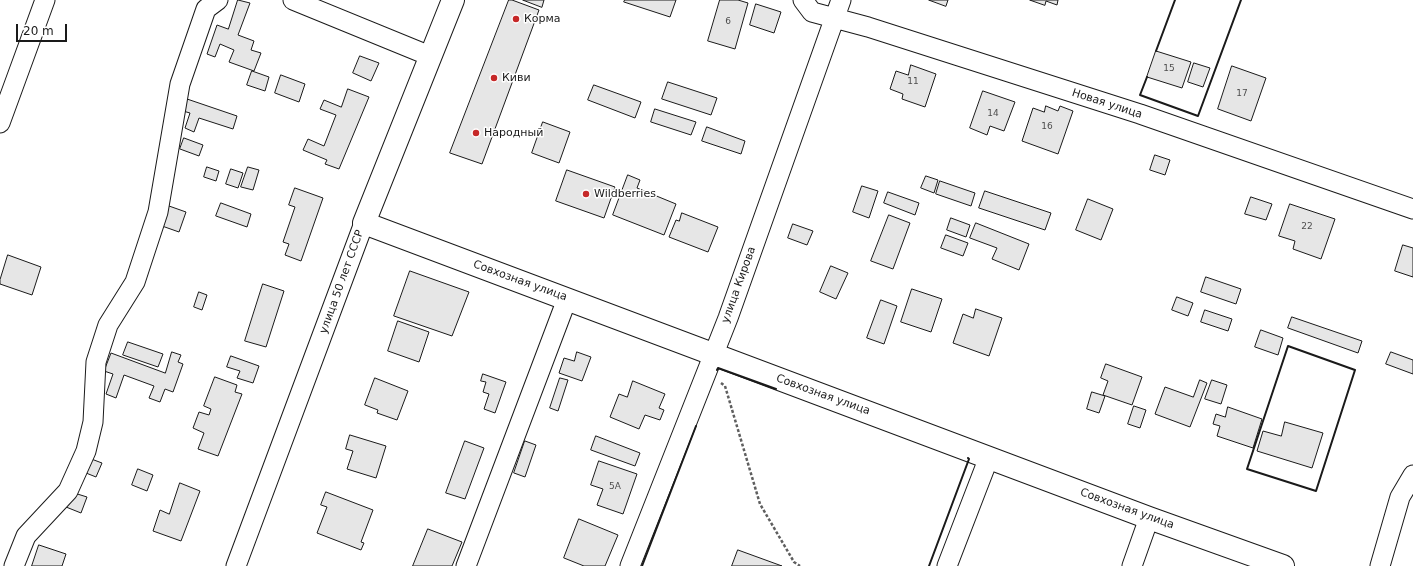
<!DOCTYPE html>
<meta charset="utf-8">
<style>
body{margin:0}
#map{position:relative;width:1413px;height:566px;overflow:hidden;background:#fff;font-family:"DejaVu Sans",sans-serif}
canvas{display:block}
.scale{position:absolute;left:16px;top:24px;width:51px;height:18px;box-sizing:border-box;border:2px solid #1a1a1a;border-top:0;padding-left:5px;font-size:12px;line-height:14px;white-space:nowrap;color:#1a1a1a;-webkit-text-stroke:3px #fff;paint-order:stroke}
</style>
<div id="map">
<canvas width="1413" height="566"></canvas>
<div class="scale">20 m</div>
</div>
<script>
const ctx = document.querySelector('canvas').getContext('2d');
ctx.lineJoin = 'round';
function paint(path, color) {
  ctx.fillStyle = color;
  ctx.fill(path, 'evenodd');
}
function trace(path, color, width, dash) {
  ctx.strokeStyle = color;
  ctx.lineWidth = width;
  ctx.lineCap = dash ? 'butt' : 'round';
  ctx.setLineDash(dash || []);
  ctx.stroke(path);
}
function drawText(font, color, halo, rows, align = 'center') {
  ctx.font = font + ' "DejaVu Sans",sans-serif';
  ctx.lineWidth = 3;
  ctx.setLineDash([]);
  ctx.textBaseline = 'middle';
  ctx.strokeStyle = halo;
  ctx.fillStyle = color;
  for (const [text, x, y, turn = 0] of rows) {
    ctx.save();
    ctx.translate(x, y);
    ctx.rotate((+turn || 0) * Math.PI / 180);
    ctx.textAlign = isNaN(turn) ? turn : align;
    if (halo) ctx.strokeText(text, 0, 0);
    ctx.fillText(text, 0, 0);
    ctx.restore();
  }
}
const building = new Path2D(`
 M238 0 250 3 238 35 254 41 251 50 261 53 254 71 229 62 234 50 220 44 215 57 207 54 217 25 228 29Z
 M509 0H512L539 10 482 164 450 153Z
 M523 0H544L542 7Z
 M625 0H676L670 17 624 2Z
 M720 0H738L748 3 735 49 708 41Z
 M929 0H948L946 6Z
 M1030 0H1058L1057 5 1046 1 1045 5Z
 M756 4 781 12 774 33 750 25Z
 M1156 51 1191 62 1182 88 1147 77Z
 M360 56 379 63 371 81 353 73Z
 M1194 63 1210 68 1203 87 1188 82Z
 M911 65 936 74 925 107 902 99 903 94 890 89 896 71 908 75Z
 M1232 66 1266 78 1251 121 1218 109Z
 M252 71 269 77 265 91 247 85Z
 M281 75 305 84 299 102 275 93Z
 M668 82 717 98 711 115 662 99Z
 M594 85 641 102 635 118 588 100Z
 M348 89 369 97 339 169 325 164 327 160 303 150 308 139 324 146 336 115 320 109 324 100 341 107Z
 M983 91 1015 102 1004 131 990 126 987 135 970 128Z
 M187 99 237 116 233 129 199 118 194 132 185 128 190 113 183 111Z
 M1046 106 1058 111 1060 106 1073 111 1058 154 1022 141 1033 108 1044 112Z
 M655 109 696 122 691 135 651 122Z
 M543 122 570 132 559 163 532 153Z
 M707 127 745 141 741 154 702 141Z
 M184 138 203 145 199 156 180 149Z
 M1155 155 1170 160 1165 175 1150 170Z
 M207 167 219 171 216 181 204 177Z
 M248 167 259 170 253 190 241 187Z
 M231 169 243 173 238 188 226 184Z
 M567 170 615 187 604 218 556 201Z
 M628 175 640 180 637 188 676 204 664 235 613 215Z
 M926 176 938 180 934 193 921 188Z
 M940 181 975 193 971 206 936 194Z
 M862 186 878 191 869 218 853 212Z
 M295 188 323 198 301 261 285 255 289 244 283 242 295 207 289 205Z
 M985 191 1051 213 1045 230 979 208Z
 M888 192 919 203 915 215 884 203Z
 M1251 197 1272 204 1266 220 1245 214Z
 M1088 199 1113 209 1101 240 1076 230Z
 M221 203 251 214 247 227 216 216Z
 M1290 204 1335 219 1321 259 1293 249 1295 241 1279 236Z
 M169 206 186 212 179 232 162 226Z
 M682 213 718 227 708 252 669 237 676 220 679 221Z
 M889 215 910 223 893 269 871 261Z
 M951 218 970 225 966 237 947 230Z
 M976 223 1029 244 1019 270 992 259 997 248 970 238Z
 M793 224 813 231 807 245 788 238Z
 M946 235 968 243 963 256 941 248Z
 M1403 245 1413 248V277L1395 271Z
 M8 255 41 267 32 295 0 284V280Z
 M831 266 848 273 836 299 820 292Z
 M410 271 469 292 452 336 394 316Z
 M1206 277 1241 289 1236 304 1201 292Z
 M263 284 284 291 266 347 245 341Z
 M912 289 942 299 931 332 901 322Z
 M199 292 207 295 202 310 194 307Z
 M1177 297 1193 303 1188 316 1172 310Z
 M881 300 897 306 884 344 867 338Z
 M976 309 1002 318 989 356 953 343 963 314 973 318Z
 M1205 310 1232 319 1228 331 1201 322Z
 M1292 317 1362 341 1358 353 1288 328Z
 M398 321 429 332 419 362 388 351Z
 M1261 330 1283 338 1278 355 1255 347Z
 M128 342 163 354 158 367 123 355Z
 M172 352 181 355 178 362 183 364 173 392 165 389 160 402 149 398 154 386 124 375 116 398 106 394 113 374 104 371 111 353 165 373Z
 M577 352 591 357 582 381 559 373 564 358 574 361Z
 M1391 352 1413 360V374L1386 364Z
 M231 356 259 366 253 383 237 378 240 371 227 367Z
 M1106 364 1142 377 1132 405 1103 395 1108 381 1101 378Z
 M483 374 506 382 495 413 484 409 489 394 483 392 486 382 481 381Z
 M215 377 237 385 235 392 242 394 218 456 198 449 204 433 193 428 199 412 209 415 211 409 204 406Z
 M375 378 408 391 397 420 377 413 378 410 365 405Z
 M560 378 568 380 558 411 550 408Z
 M1200 380 1207 383 1190 427 1155 414 1165 387 1193 397Z
 M1212 380 1227 385 1221 404 1205 399Z
 M633 381 665 394 659 408 664 410 660 420 645 415 639 429 610 417 619 394 627 397Z
 M1092 392 1105 396 1099 413 1087 409Z
 M1134 406 1146 410 1140 428 1128 424Z
 M1228 407 1262 419 1253 448 1217 436 1220 426 1213 424 1216 414 1225 417Z
 M1285 422 1323 433 1312 468 1257 451 1263 431 1281 436Z
 M350 435 386 446 376 478 347 469 353 451 346 449Z
 M596 436 640 453 635 466 591 450Z
 M465 441 484 448 465 499 446 493Z
 M525 441 536 445 525 477 514 473Z
 M86 457 102 463 96 477 81 471Z
 M599 461 637 474 623 514 597 505 603 489 591 485Z
 M138 469 153 475 147 491 132 485Z
 M180 483 200 491 181 541 153 531 160 510 169 514Z
 M71 492 87 497 81 513 66 507Z
 M326 492 373 510 361 542 364 543 361 550 317 533 327 507 321 505Z
 M579 519 618 535 605 566H584L564 558Z
 M428 529 462 542 452 566H413Z
 M39 545 66 554 62 566H32Z
 M738 550 782 566H732Z`);
paint(building, '#e6e6e6');
trace(building, '#1a1a1a', 1);
const minor = new Path2D(`
 M293 0 430 56
 M803 0 812 12 868 27 1140 114 1413 209
 M0 123 45 0
 M14 566 26 536 68 491 86 451 93 422 96 362 108 325 135 282 158 212 180 84 206 9 218 0
 M236 566 364 223
 M466 566 567 299
 M630 566 728 318 841 0
 M947 566 989 457
 M1132 566 1149 518
 M1380 566 1400 497 1413 475`);
const major = new Path2D(`
 M453 0 364 223 1149 518 1283 566`);
trace(minor, '#1a1a1a', 21);
trace(major, '#1a1a1a', 24);
trace(new Path2D(`
 M721 383 725 386 760 504 794 562 800 566`), '#5f5f5f', 2.5, [3, 2]);
trace(minor, '#fff', 19);
trace(major, '#fff', 22);
trace(new Path2D(`
 M1156 51 1175 0
 M1147 77 1140 95 1198 116 1241 0
 M1288 346 1355 370 1316 491 1247 469Z
 M717 370 718 368 776 389
 M642 566 696 426
 M929 566 969 459 968 458`), '#1a1a1a', 2);
for (const [x, y, r, color] of [
 [516,19,4,"#c62828"],
 [494,78,4,"#c62828"],
 [476,133,4,"#c62828"],
 [586,194,4,"#c62828"]
]) {
  const dot = new Path2D();
  dot.arc(x, y, r, 0, 2 * Math.PI);
  ctx.fillStyle = color;
  ctx.fill(dot);
  trace(dot, '#fff', 1.5);
}
drawText('9px', '#4d4d4d', null, [
 ["6",728,22],
 ["15",1169,69],
 ["11",913,82],
 ["17",1242,94],
 ["14",993,114],
 ["16",1047,127],
 ["22",1307,227],
 ["5А",615,487]
]);
drawText('11px', '#1a1a1a', '#fff', [
 ["Корма",524,19],
 ["Киви",502,78],
 ["Народный",484,133],
 ["Wildberries",594,194]
], 'left');
drawText('11px', '#1a1a1a', '#fff', [
 ["Новая улица",1107,104,18],
 ["Совхозная улица",520,281,20],
 ["улица 50 лет СССР",342,282,-70],
 ["улица Кирова",739,285,-70],
 ["Совхозная улица",823,395,20],
 ["Совхозная улица",1127,509,20]
]);
</script>
